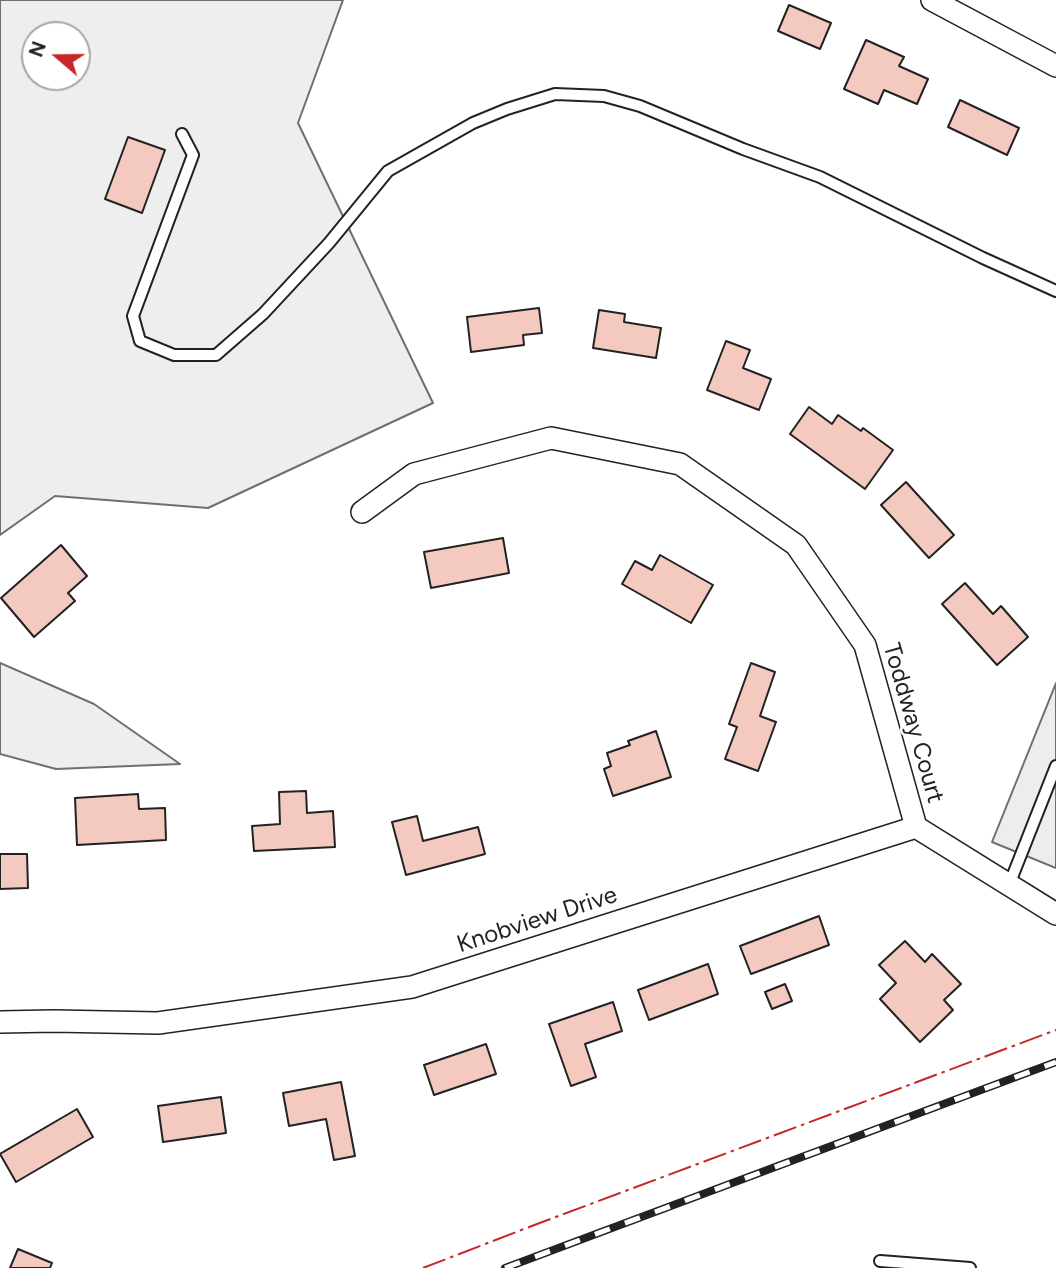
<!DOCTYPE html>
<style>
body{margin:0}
#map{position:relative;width:1056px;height:1268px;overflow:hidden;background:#fff;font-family:Figtree,sans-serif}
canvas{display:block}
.north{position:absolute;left:21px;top:21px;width:70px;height:70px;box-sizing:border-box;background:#fff;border:2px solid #a7a7a7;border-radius:50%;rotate:290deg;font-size:19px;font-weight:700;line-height:28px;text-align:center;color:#222}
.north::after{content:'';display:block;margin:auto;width:24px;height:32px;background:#c62828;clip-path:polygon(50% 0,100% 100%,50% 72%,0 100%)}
</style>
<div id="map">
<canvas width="1056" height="1268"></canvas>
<div class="north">N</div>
</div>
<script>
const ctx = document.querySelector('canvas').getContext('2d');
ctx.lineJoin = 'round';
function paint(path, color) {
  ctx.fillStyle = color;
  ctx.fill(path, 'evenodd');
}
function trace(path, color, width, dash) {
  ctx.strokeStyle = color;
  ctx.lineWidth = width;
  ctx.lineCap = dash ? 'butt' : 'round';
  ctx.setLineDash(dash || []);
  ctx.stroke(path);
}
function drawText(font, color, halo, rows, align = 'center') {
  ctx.font = font + ' Figtree,sans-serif';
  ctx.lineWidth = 5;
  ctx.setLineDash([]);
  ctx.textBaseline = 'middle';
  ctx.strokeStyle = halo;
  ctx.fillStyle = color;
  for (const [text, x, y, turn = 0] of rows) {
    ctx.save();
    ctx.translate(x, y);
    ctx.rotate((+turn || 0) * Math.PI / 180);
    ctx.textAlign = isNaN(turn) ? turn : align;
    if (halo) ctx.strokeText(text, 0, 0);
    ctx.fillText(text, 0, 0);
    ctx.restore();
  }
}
const green = new Path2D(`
 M0 0H343L298 123 433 403 208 508 55 496 0 535ZM35 35H77V77H35Z
 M0 663 94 704 180 764 56 769 0 754Z`);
paint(green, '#eee');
trace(green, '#6f6f6f', 2);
const parking = new Path2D(`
 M1056 683V868L992 842Z`);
paint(parking, '#ededed');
trace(parking, '#6f6f6f', 2);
const building = new Path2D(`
 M789 5 831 23 820 49 778 31Z
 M866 40 904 57 899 66 928 79 917 104 884 90 878 104 844 89Z
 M960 100 1019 128 1007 155 948 127Z
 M128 137 165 150 142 213 105 199Z
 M539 308 542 333 523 335 524 345 471 352 467 317Z
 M599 310 625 314 624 322 661 328 656 358 593 348Z
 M726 341 750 350 743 368 771 379 759 410 707 390Z
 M809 407 832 424 838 415 861 431 863 428 893 450 865 489 790 434Z
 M906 482 954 535 929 558 881 505Z
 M503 538 509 573 431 588 424 552Z
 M61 545 87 576 68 593 75 601 34 637 1 598Z
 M660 555 713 585 691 623 622 584 635 561 652 570Z
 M965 583 993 614 1001 606 1028 637 997 665 942 604Z
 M751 663 775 672 760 716 776 722 758 771 725 759 737 727 729 724Z
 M656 731 671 777 613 796 604 769 611 766 607 753 630 745 628 741Z
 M306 791 307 813 333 811 335 847 254 851 252 826 280 824 279 792Z
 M138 794 139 809 165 808 166 840 77 845 75 798Z
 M417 816 423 841 478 827 485 854 406 875 392 822Z
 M0 854H27L28 888 0 889Z
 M819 916 829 945 751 974 740 946Z
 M905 941 925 962 932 954 961 984 944 1000 953 1010 920 1042 880 999 896 983 879 965Z
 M708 964 718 994 649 1020 638 990Z
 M785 984 792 1001 772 1009 765 992Z
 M613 1002 622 1031 585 1044 596 1077 571 1086 549 1024Z
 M486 1044 496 1074 434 1095 424 1065Z
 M341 1082 355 1156 334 1160 326 1119 289 1126 283 1093Z
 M221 1097 226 1133 163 1142 158 1106Z
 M77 1109 93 1137 16 1182 0 1154Z
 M18 1249 52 1263 50 1268H10Z`);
paint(building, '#f3c9c0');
trace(building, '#222', 2);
const service = new Path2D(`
 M182 134 193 155 133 316 140 341 174 355H216L263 314 329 243 388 171 473 123 507 109 555 94 604 96 640 106 743 149 820 177 983 258 1056 291
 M1009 885 1056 766
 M880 1261 970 1268`);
const minor = new Path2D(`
 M932 0 1056 66
 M362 512 414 474 551 438 680 464 796 545 865 645 916 827
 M0 1022 54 1021 158 1023 412 987 916 827 1056 914`);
trace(service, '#222', 14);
trace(minor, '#222', 24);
trace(service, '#fff', 10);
trace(minor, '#fff', 21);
const rail = new Path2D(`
 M505 1268 1056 1062`);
trace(rail, '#222', 8);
trace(rail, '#fff', 5, [16]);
trace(new Path2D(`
 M423 1268 537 1224 1056 1030`), '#c62828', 2, [24, 5, 3.5, 5]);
drawText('24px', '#222', '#fff', [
 ["Toddway Court",913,723,74],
 ["Knobview Drive",537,920,-18]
]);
</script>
